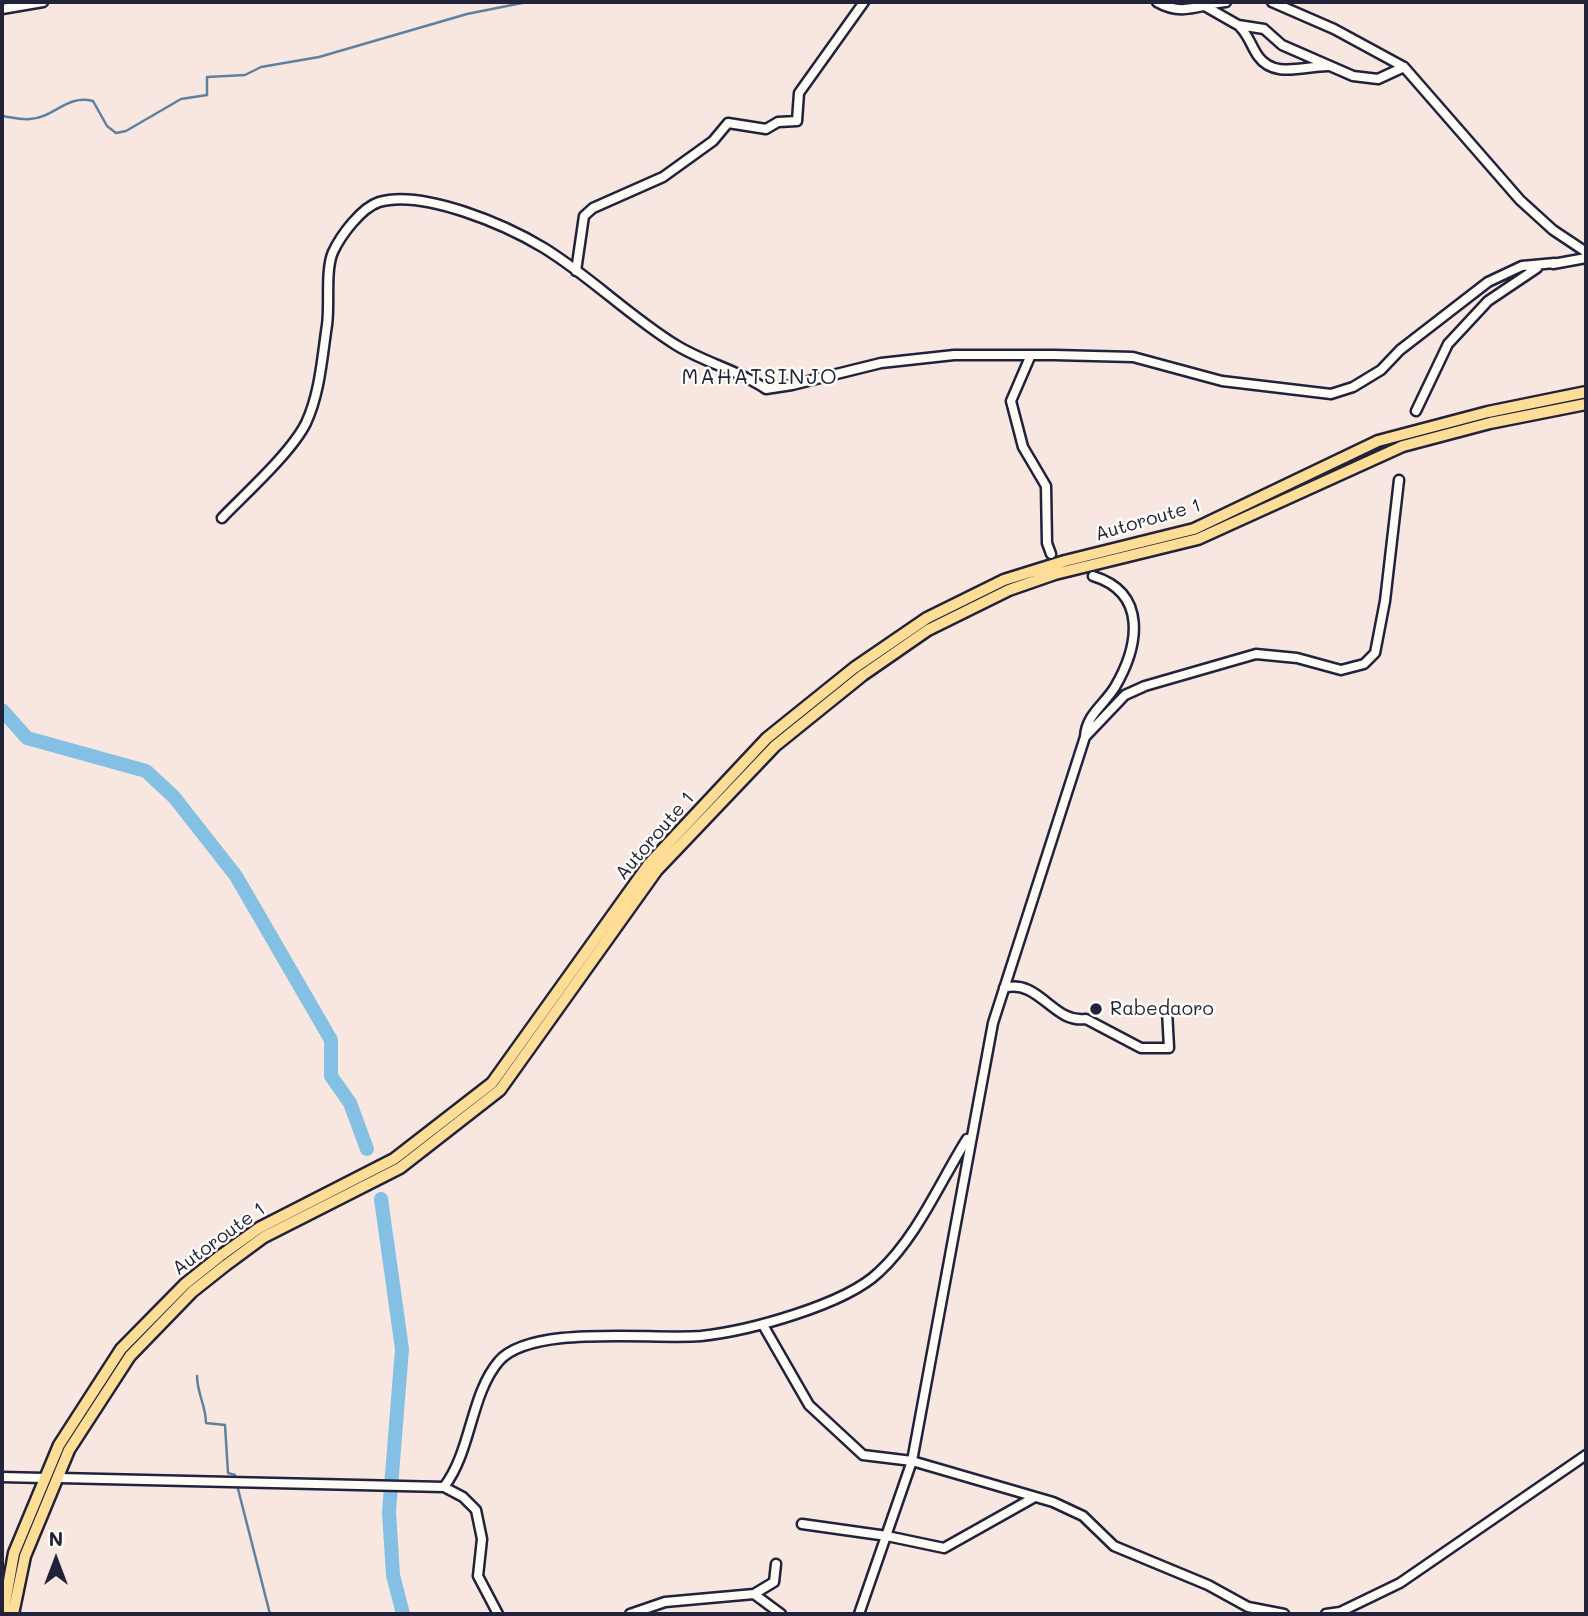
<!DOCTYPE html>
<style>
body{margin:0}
#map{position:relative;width:1588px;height:1616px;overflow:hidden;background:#f8e6e0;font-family:Mali,sans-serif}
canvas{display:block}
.frame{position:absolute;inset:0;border:4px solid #22223b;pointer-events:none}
.north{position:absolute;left:21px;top:1525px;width:70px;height:70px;-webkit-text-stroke:5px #fdfcf7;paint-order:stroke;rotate:0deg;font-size:19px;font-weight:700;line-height:28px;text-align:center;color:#22223b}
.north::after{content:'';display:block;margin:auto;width:24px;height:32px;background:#22223b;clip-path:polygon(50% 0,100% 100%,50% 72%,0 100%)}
</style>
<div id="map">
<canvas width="1588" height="1616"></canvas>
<div class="frame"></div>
<div class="north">N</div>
</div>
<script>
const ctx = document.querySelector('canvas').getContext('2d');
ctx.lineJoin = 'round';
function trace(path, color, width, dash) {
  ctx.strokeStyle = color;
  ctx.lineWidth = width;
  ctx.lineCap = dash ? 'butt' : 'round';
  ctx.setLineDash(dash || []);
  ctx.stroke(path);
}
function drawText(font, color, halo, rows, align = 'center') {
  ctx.font = font + ' Mali,sans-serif';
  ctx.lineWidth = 5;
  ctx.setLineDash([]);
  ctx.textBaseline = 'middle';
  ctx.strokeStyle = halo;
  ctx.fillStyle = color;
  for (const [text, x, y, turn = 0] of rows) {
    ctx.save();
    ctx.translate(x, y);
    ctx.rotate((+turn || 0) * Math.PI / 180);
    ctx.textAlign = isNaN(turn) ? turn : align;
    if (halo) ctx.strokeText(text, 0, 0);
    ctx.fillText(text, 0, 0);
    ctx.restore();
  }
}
trace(new Path2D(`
 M2 116C10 117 21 120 30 119 54 118 67 94 93 101L107 126 116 133 126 131 181 99 207 95V77L245 75 261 67 319 57 467 14 527 2
 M197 1376C197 1393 206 1406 206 1423L225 1425 228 1473 235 1475
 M237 1485 270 1614`), '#5d81a0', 2.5);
trace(new Path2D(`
 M2 710 27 738 146 771 174 797 236 876 331 1040V1076L350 1103 367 1149
 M381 1199 402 1349 389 1512 393 1575 403 1614`), '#84c0e4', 14);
const minor = new Path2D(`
 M1157 2C1183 17 1200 4 1226 2
 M1272 2 1334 29 1404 67 1520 200 1553 230 1586 252
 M1203 5 1238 25 1264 29 1282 45 1353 76 1378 79 1404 67
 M2 9 43 2
 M1240 27C1249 36 1251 46 1258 56 1274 79 1304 66 1328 66
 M1553 264 1586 258
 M576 271 584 216 593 208 663 177 713 141 728 123 766 129 778 122 797 121 799 93 864 2
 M1030 357 1011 401 1023 447 1046 486 1047 543 1051 554
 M1416 411 1448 344 1488 301 1537 268
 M222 518C245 494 291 453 306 423 320 393 322 358 327 325 330 305 325 270 333 252 341 235 361 208 379 202 423 189 506 225 544 248 591 277 629 316 676 345 705 363 738 370 766 389L792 385 881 363 954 355H1054L1133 357 1222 381 1331 394 1353 387 1381 370 1400 350 1488 282 1522 266 1555 263
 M1085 737C1086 715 1104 705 1115 687 1139 646 1148 593 1093 576
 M1004 988C1039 978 1053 1024 1086 1019L1141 1048H1169L1167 1010
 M763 1325 809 1405 863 1455 912 1461 1053 1502 1083 1516 1114 1546 1208 1585 1248 1607 1284 1614
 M2 1477 43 1478
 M60 1478 444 1487C472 1450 470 1395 499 1361 532 1324 650 1340 701 1336 748 1331 845 1305 879 1272 917 1237 940 1182 967 1139
 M444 1487 463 1497 476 1510 482 1539 478 1576 498 1614
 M802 1524 887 1536 944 1548 1033 1498
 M754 1594 781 1614
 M630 1614 665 1602 754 1594 774 1582 776 1564
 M859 1614 912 1461 993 1023 1085 737 1125 695 1145 686 1256 654 1297 658 1341 670 1364 664 1375 653 1385 601 1399 480
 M1326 1614 1340 1612 1400 1583 1586 1455`);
const major = new Path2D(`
 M3 1614 14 1553 59 1445 121 1349 185 1284 220 1256 259 1228 394 1159 492 1083 649 864 767 738 854 668 927 618 1004 580 1065 561 1194 529 1378 441 1488 412 1586 392
 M13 1614 25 1556 69 1450 130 1356 192 1292 226 1265 264 1237 400 1168 500 1090 657 870 775 746 863 675 928 630 1009 590 1055 574 1198 539 1403 446 1490 423 1586 404`);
trace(minor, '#22223b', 13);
trace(major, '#22223b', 15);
trace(minor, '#fdfcf7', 8);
trace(major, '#fedd96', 10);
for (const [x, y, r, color] of [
 [1096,1009,7,"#22223b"]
]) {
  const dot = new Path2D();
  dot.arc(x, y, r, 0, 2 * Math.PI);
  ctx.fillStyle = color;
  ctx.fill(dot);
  trace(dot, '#fdfcf7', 2.5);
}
drawText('19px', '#22223b', '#fdfcf7', [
 ["Autoroute 1",1148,520,-16],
 ["Autoroute 1",655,836,-49],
 ["Autoroute 1",219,1239,-36]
]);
drawText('19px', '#22223b', '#fdfcf7', [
 ["Rabedaoro",1110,1009]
], 'left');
ctx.letterSpacing = '2px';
drawText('21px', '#22223b', '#fdfcf7', [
 ["MAHATSINJO",760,378]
]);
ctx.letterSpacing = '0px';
</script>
